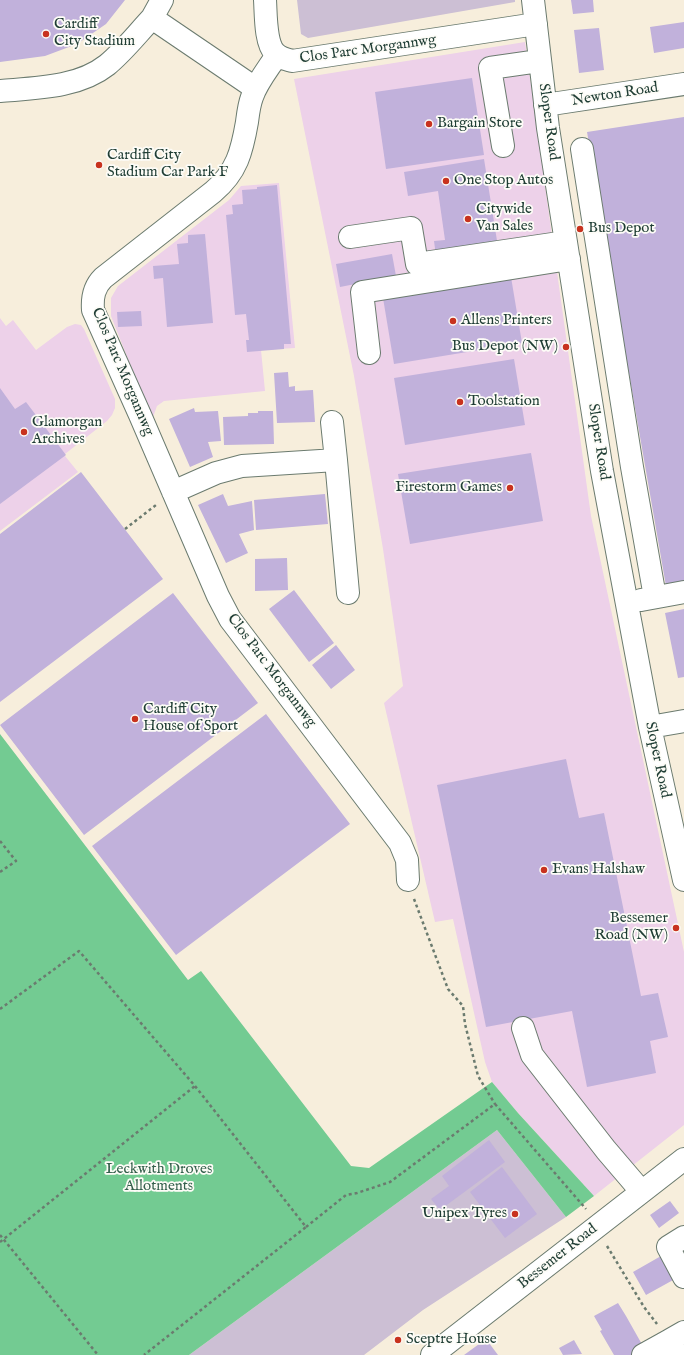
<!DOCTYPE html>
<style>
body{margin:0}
canvas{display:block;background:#f7eedc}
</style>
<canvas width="684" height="1355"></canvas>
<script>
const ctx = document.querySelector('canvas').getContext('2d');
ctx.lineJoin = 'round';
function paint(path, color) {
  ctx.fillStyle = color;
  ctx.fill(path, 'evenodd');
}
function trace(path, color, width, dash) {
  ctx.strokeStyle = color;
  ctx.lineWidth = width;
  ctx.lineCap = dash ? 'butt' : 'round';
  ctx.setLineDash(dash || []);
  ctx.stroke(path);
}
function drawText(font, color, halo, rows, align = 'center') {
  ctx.font = font + ' "IM FELL English",serif';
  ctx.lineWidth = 3.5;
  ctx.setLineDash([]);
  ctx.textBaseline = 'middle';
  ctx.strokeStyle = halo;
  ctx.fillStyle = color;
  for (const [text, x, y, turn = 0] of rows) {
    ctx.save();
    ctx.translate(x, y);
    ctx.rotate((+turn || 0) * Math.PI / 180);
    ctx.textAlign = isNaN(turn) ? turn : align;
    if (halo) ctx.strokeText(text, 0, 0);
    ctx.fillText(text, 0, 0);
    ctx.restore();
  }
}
paint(new Path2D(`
 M525 42 591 516 684 952V1125L594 1196 518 1113 492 1082 485 1062 453 919 435 922 384 703 403 686 383 549 354 376 294 79Z
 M279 183 295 348 261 350 265 391 164 401 157 406 152 420 111 316V298L118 286 229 200 241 186Z
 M0 318 6 326 13 320 36 350 67 327 75 324 81 325 84 329 115 399V408L112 415 107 421 65 454V456L78 472 0 531Z`), '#edd1e9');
paint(new Path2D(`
 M297 0H515V2L308 38 301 34Z
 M497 1130 566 1217 423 1310 364 1355H189Z`), '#ccbfd4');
paint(new Path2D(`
 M0 734 188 980 201 971 351 1166 369 1168 492 1082 518 1113 594 1196 566 1217 497 1130 189 1355H0Z`), '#73cb92');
paint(new Path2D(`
 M0 0H125L106 24 77 44 45 56 0 62Z
 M571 0H593L594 12 573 14Z
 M684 22V48L654 53 650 27Z
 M599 28 604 70 579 73 574 30Z
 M472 78 484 155 386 169 375 92Z
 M684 117V582L666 586 587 132Z
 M484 159 498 247 436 256 434 241 445 240 438 191 408 196 404 172Z
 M277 185 291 344H284V349L247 352 246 340H249L246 314 235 315 226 215 233 214 232 205 243 204 242 190 257 189V187Z
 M205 234 213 323 167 327 163 278 154 279 153 266 179 264 177 244 188 243V235Z
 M392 254 396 276 340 287 336 264Z
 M511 277 522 343 394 364 383 298Z
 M141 311 142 326 118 327 117 312Z
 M514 359 525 425 405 445 394 378Z
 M288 372 289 387 295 386V391L313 390 315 422 277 423 274 373Z
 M0 388 15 409 26 402 66 455 0 504Z
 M194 408 195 412 218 411 221 441 208 442 213 457 190 467 169 419Z
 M258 411H273L274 444 224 445 223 417 248 416V413H258Z
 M531 453 543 521 410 544 398 474Z
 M81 472 163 579 0 702V534Z
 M223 494 228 506 252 501 254 530 239 534 248 553 226 563 198 505Z
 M325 494 328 524 256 530 254 500Z
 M287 558 288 590 255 591V559Z
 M294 590 334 643 309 662 269 609Z
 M173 593 258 703 84 835 0 725Z
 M684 609V677L678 678 665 613Z
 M336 645 355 670 331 689 312 665Z
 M266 714 350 824 176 955 92 846Z
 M566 759 579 818 604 813 641 996 658 993 668 1037 650 1041 656 1073 587 1087 572 1011 486 1027 437 785Z
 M489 1140 505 1162 440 1210 431 1199 449 1186 442 1176Z
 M502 1167 537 1214 505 1238 470 1192Z
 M670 1201 679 1213 659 1228 650 1215Z
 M684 1249V1274L646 1295 633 1272 661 1256Z
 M618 1303 626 1316 648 1355H614L600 1331 602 1330 594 1316Z
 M486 1339 498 1355H464Z
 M574 1340 582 1354 563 1355 559 1348Z`), '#c1b1db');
const minor = new Path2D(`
 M162 0 152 18 255 88
 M265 0C266 14 265 43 275 53 280 58 285 59 292 61L536 24
 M533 0 548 128 602 471 650 727 684 880
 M277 55C268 69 257 82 252 97 249 105 248 114 247 122 242 151 237 172 213 192L103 278C94 287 92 297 93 310L140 415 218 596 230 619 400 843 407 860 408 880
 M0 91C35 88 78 88 107 65 124 51 137 34 152 18
 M545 105 684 84
 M503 146 490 68 539 61
 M582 149 632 467 655 597
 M350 237 411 228 417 264 566 242
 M369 353 362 292 569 259
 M332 422 336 460
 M173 492 216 473 242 466 336 460 348 593
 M641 600 684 592
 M650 727 684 721
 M523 1028 532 1055 606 1150 641 1191
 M684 1237 668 1247 684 1277
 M432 1355 684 1159
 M643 1355 670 1340
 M678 1355 670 1340 684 1332`);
trace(minor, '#6b7b6f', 24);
trace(new Path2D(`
 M125 529 156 505
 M0 841 16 861 0 872
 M414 899 448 989 463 1006 465 1024 478 1076 495 1104
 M0 1009 79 951 195 1086 306 1227 144 1355
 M306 1227 346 1195 357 1193 390 1182 495 1104 586 1209
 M0 1235 98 1355
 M0 1242 195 1086
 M607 1246 644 1307 657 1324`), '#6b7b6f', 2.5, [3, 3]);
trace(minor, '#fff', 22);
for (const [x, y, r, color] of [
 [46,34,4,"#c8321e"],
 [429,124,4,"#c8321e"],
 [99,165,4,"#c8321e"],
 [446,181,4,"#c8321e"],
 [468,219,4,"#c8321e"],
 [580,229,4,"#c8321e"],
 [453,321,4,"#c8321e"],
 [566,347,4,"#c8321e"],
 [460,402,4,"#c8321e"],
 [24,432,4,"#c8321e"],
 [510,488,4,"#c8321e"],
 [135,719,4,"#c8321e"],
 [544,870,4,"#c8321e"],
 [676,928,4,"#c8321e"],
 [515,1214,4,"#c8321e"],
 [398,1340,4,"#c8321e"]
]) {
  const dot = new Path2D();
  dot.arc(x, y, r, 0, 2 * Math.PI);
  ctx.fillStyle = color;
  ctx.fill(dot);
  trace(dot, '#fdfcf7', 1.5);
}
drawText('15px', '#1f3d34', '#fdfcf7', [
 ["Cardiff",54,25],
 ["City Stadium",54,42],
 ["Bargain Store",437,124],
 ["Cardiff City",107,156],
 ["Stadium Car Park F",107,173],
 ["One Stop Autos",454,181],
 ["Citywide",476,210],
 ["Van Sales",476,227],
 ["Bus Depot",588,229],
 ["Allens Printers",461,321],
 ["Bus Depot (NW)",558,347,"right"],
 ["Toolstation",468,402],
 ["Glamorgan",32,423],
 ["Archives",32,440],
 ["Firestorm Games",502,488,"right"],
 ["Cardiff City",143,710],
 ["House of Sport",143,727],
 ["Evans Halshaw",552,870],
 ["Bessemer",668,919,"right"],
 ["Road (NW)",668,936,"right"],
 ["Unipex Tyres",507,1214,"right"],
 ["Sceptre House",406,1340]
], 'left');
drawText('15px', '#1f3d34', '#fdfcf7', [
 ["Clos Parc Morgannwg",368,50,-8],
 ["Newton Road",615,95,-9],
 ["Sloper Road",548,122,82],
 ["Clos Parc Morgannwg",122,372,67],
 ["Sloper Road",598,442,81],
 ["Clos Parc Morgannwg",271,671,53],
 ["Sloper Road",657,760,78],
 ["Bessemer Road",558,1257,-38]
]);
drawText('15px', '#34604c', '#fdfcf7', [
 ["Leckwith Droves",159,1170],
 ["Allotments",159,1187]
]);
</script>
